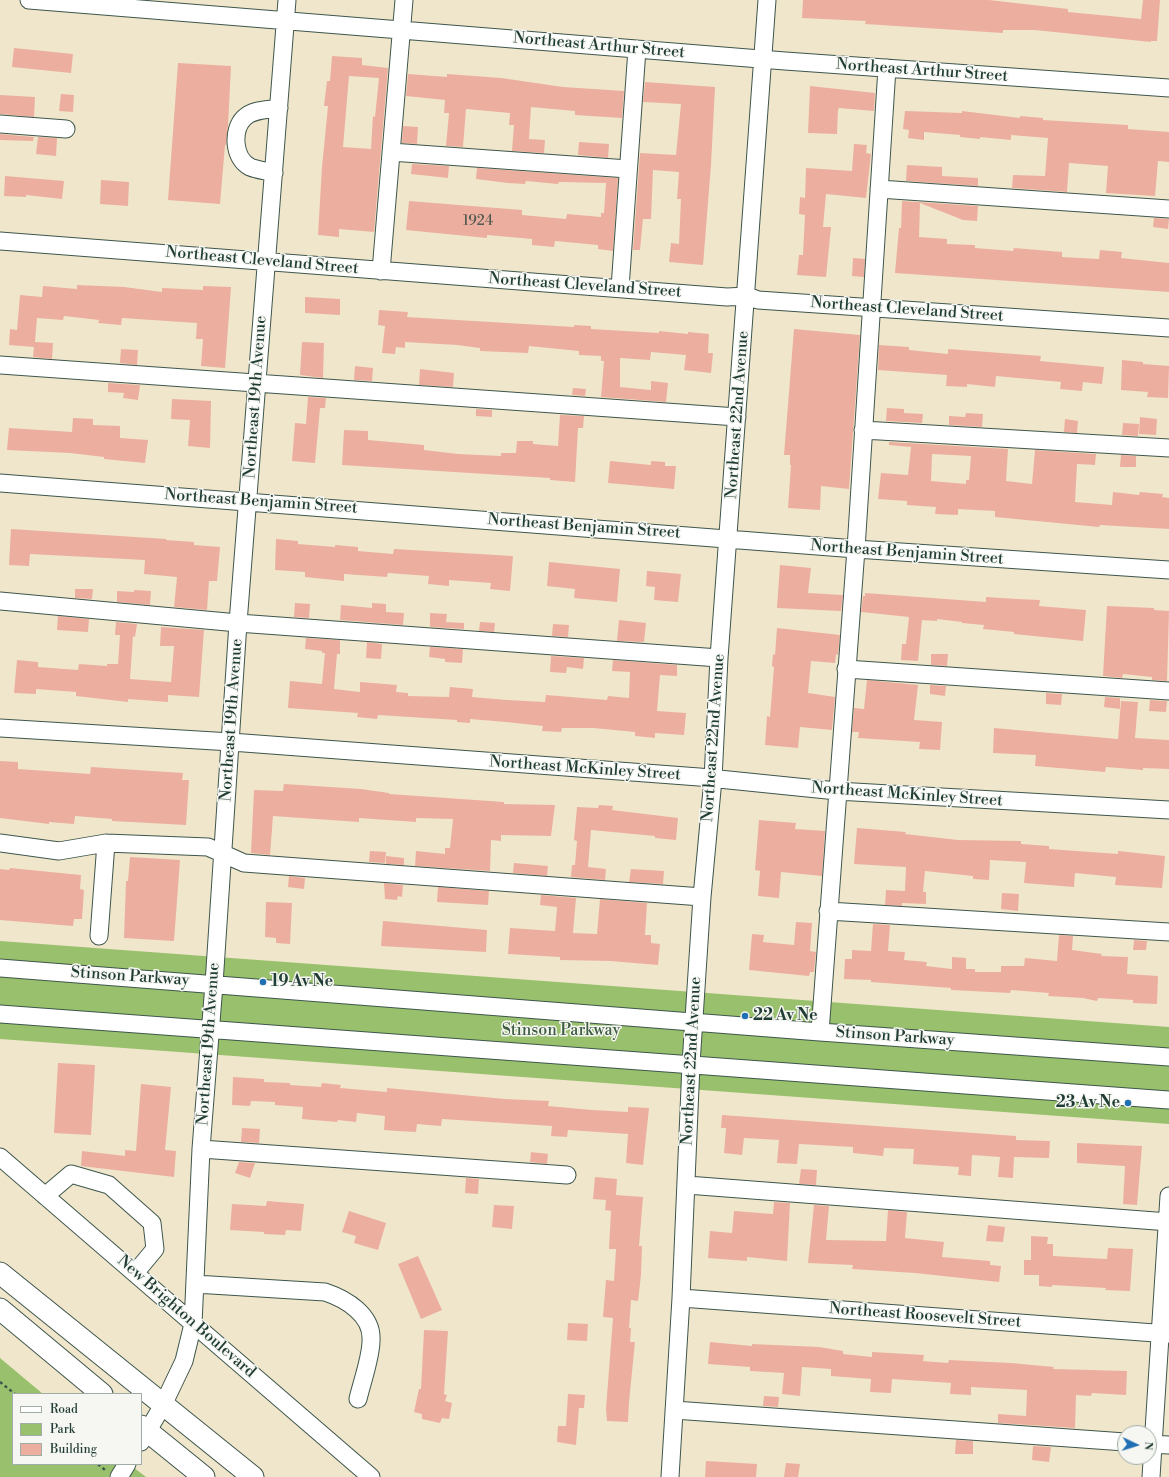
<!DOCTYPE html>
<style>
body{margin:0}
#map{position:relative;width:1169px;height:1477px;overflow:hidden;background:#f0e6cc;font-family:"Libre Bodoni",serif}
canvas{display:block}
.legend{position:absolute;left:12px;top:1393px;width:130px;height:72px;box-sizing:border-box;background:#f6f6f2;border:1px solid #a0aca6;margin:0;padding:5px 7px;list-style:none;font-size:12px;color:#1f3d34}
.legend li{display:flex;align-items:center;gap:8px;height:20px}
.legend b{width:20px;border:1px solid #a0aca6}
.north{position:absolute;left:1117px;top:1425px;width:40px;height:40px;box-sizing:border-box;background:#f6f6f2;border:1px solid #a0aca6;border-radius:50%;rotate:94deg;font-size:11px;font-weight:700;line-height:16px;text-align:center;color:#1f3d34}
.north::after{content:'';display:block;margin:auto;width:14px;height:18px;background:#1f6fb2;clip-path:polygon(50% 0,100% 100%,50% 72%,0 100%)}
</style>
<div id="map">
<canvas width="1169" height="1477"></canvas>
<ul class="legend">
<li><b style="height:5px;background:#fff"></b>Road</li>
<li><b style="height:11px;background:#99c06c"></b>Park</li>
<li><b style="height:11px;background:#ecaf9f"></b>Building</li>
</ul>
<div class="north">N</div>
</div>
<script>
const ctx = document.querySelector('canvas').getContext('2d');
ctx.lineJoin = 'round';
function paint(path, color) {
  ctx.fillStyle = color;
  ctx.fill(path, 'evenodd');
}
function trace(path, color, width, dash) {
  ctx.strokeStyle = color;
  ctx.lineWidth = width;
  ctx.lineCap = dash ? 'butt' : 'round';
  ctx.setLineDash(dash || []);
  ctx.stroke(path);
}
function drawText(font, color, halo, rows, align = 'center') {
  ctx.font = font + ' "Libre Bodoni",serif';
  ctx.lineWidth = 3;
  ctx.setLineDash([]);
  ctx.textBaseline = 'middle';
  ctx.strokeStyle = halo;
  ctx.fillStyle = color;
  for (const [text, x, y, turn = 0] of rows) {
    ctx.save();
    ctx.translate(x, y);
    ctx.rotate((+turn || 0) * Math.PI / 180);
    ctx.textAlign = isNaN(turn) ? turn : align;
    if (halo) ctx.strokeText(text, 0, 0);
    ctx.fillText(text, 0, 0);
    ctx.restore();
  }
}
paint(new Path2D(`
 M0 941 1169 1027V1124L0 1039Z
 M0 1358 43 1394H13V1464H129L146 1477H0Z`), '#99c06c');
paint(new Path2D(`
 M803 0H989L1068 9V12L1141 19 1143 0H1160L1157 41H1151V42L1035 30H1003V33L865 24 866 21 802 18Z
 M14 48 73 54 71 73 12 67Z
 M332 56 362 58V65L388 68 374 232 339 229V237L318 235 322 167 328 106H324L327 81H330ZM349 76 379 78 375 117 373 116 371 149 343 147Z
 M178 63 231 66 228 126 226 145H225L220 204 168 200Z
 M408 74 447 77V74L501 78 563 87 624 91 622 118 575 115V111L531 107 529 139 545 140 544 153 512 151 514 125H509L510 113 466 109 463 147 446 146 449 113H444L445 100 406 96Z
 M645 82 715 87 711 165 703 265 669 262 671 243 679 244 681 199H677L679 172 653 170 651 219H643L640 250H633L640 153 676 155 681 104 643 102Z
 M810 86 875 93 874 111 839 108 838 110 837 134 808 133Z
 M61 94 74 95 73 112 59 111Z
 M0 95 35 97 34 117 0 114Z
 M905 111 962 113V111L1020 118V116L1043 118V120L1128 125V129L1169 132V162L1158 161 1155 196 1106 193 1108 166 1069 163 1067 192 1012 188 1013 175 1045 176 1048 138 1011 135V140L980 137V139L960 137V135L924 132V140L908 138 909 130 903 129Z
 M403 126 418 127 417 144 402 143Z
 M0 134 34 137 33 141 0 140Z
 M38 137 57 138 56 156 36 154Z
 M579 142 609 144 608 158 578 155Z
 M854 144 867 145 866 153 871 154 866 198 826 194 823 227H831L826 277 797 275 799 255H803L805 215 799 214 800 197 805 198 806 168 852 171Z
 M412 164 449 166 448 178 411 174Z
 M907 165 942 167V176L978 178V186L906 181Z
 M477 168 618 178 613 251 598 249V245L555 241 554 247 532 245V239L487 235V238L406 230 409 201 522 210V215L566 219 567 214 601 217V213H604L606 183 559 182 558 184 526 181 525 184 508 183 476 179Z
 M5 176 64 181 62 199 26 195V197L4 196Z
 M101 180 129 182 128 206 100 204Z
 M902 201 978 206 977 221 963 220 920 203 919 237 947 239V244L975 245V248L1013 251 1014 248 1062 252V257L1099 259 1100 250 1122 252 1121 258 1169 263V292L895 273 899 228H901Z
 M1154 218 1169 219 1168 229 1153 227Z
 M853 258 865 259 864 277 852 276Z
 M77 285 124 287 162 292V288L203 290V286L231 287 225 368 201 366 203 339H196L197 323 122 318 121 325 98 323 99 320 64 316 63 320 37 318 35 342 53 343 52 359 33 357 34 347 9 345 10 329 17 330 20 295 42 297 43 286 77 289Z
 M305 297 340 299V315L305 313Z
 M379 310 408 312 407 317 574 327V325L591 326V329L659 333V331L688 334V332L709 334 708 353H713L711 373 684 370 686 355 651 352 650 360 620 358V387L651 390V381L668 383 666 402 601 397 604 361H601V356L579 355V351L529 346 528 353 480 351V348L457 345 405 342V348L396 347 395 354 382 353 385 326 378 325Z
 M794 329 860 335 849 489 821 486 820 510 788 508 791 465H790V455H784Z
 M302 342 324 343 323 378 300 375Z
 M879 345 909 347V350L948 354V349L1041 356 1040 361 1104 367 1102 384 1083 382 1082 391 1060 389 1061 382 996 376 995 387 967 384V387L946 386 947 375 878 370Z
 M121 349 138 350 137 365 120 363Z
 M1122 360 1143 362V364L1169 366 1168 398 1147 397 1148 392 1121 390Z
 M355 366 373 368 372 381 354 380Z
 M420 369 454 373 453 387 419 385Z
 M108 383 140 385 138 400 123 398 124 393 108 392Z
 M573 388 586 389 585 396 572 395Z
 M308 397 326 398 325 408H320L315 463 292 461 295 423 306 424Z
 M172 399 211 401 210 448 188 446 190 420 171 419Z
 M887 408 904 409V413L923 414 922 423 886 421Z
 M476 409 492 410V417L476 416Z
 M966 413 983 414 982 427 949 425V416L965 417Z
 M560 415 584 416 583 428H578L575 482 550 480V478L342 465 344 430 368 431V440L424 445V450L458 454 501 456V453H516L517 441H533V444L558 446Z
 M1140 417 1157 419 1156 435 1139 434Z
 M73 418 93 419V425L120 426V438L148 440 145 463 104 459V457L70 453 7 450 9 428 72 432Z
 M1065 419 1078 421 1077 433 1064 432Z
 M1123 423 1139 424 1138 436 1122 435Z
 M889 442 1008 449 1006 481 1032 484 1035 450 1096 454 1095 465 1077 464 1075 502 1112 505 1113 492 1139 495 1140 492 1163 494 1162 497 1169 498V529L1100 525 1099 527 995 517V511L958 509V515L935 514 936 507 907 505V501L878 499 881 473 908 475 911 447 889 445ZM932 454 971 456 969 480H966V484L931 481Z
 M1121 455 1136 456V467H1120Z
 M610 461 651 465V461L665 462V466H676L674 489 608 483Z
 M11 529 166 539V540L194 542V545L220 547 217 581H209L207 610 174 607 177 577 144 574 145 560 30 554 29 566 9 565Z
 M276 539 298 541V544L335 547V545L358 547V551L393 554 394 549 513 556 510 591 490 589 491 583 449 580V586L428 584 429 576 388 573 387 577 344 574V581L305 577V572L275 570Z
 M549 562 620 569 617 602 574 598 575 589 547 586Z
 M780 565 811 568 808 593 843 595 841 611 777 608Z
 M647 571 681 574 678 602 654 600 655 587 646 586Z
 M75 589H93L92 599 75 598Z
 M134 590 151 591 150 605 117 602V591L134 592Z
 M865 593 986 602V597L1017 599 1040 600 1039 606 1086 610 1083 641 1014 634V632L983 629 984 625 962 623V622L937 619V621L922 620 918 661 901 660 902 644H906L909 617 861 612 863 596H865Z
 M295 603 310 604 309 618 294 617Z
 M372 603 386 604V612L404 613 403 625 340 620 341 605 372 608Z
 M1107 606 1154 608V610L1169 611 1167 681 1152 680V677L1123 674 1122 678 1103 676Z
 M430 613 447 614 446 622 464 623V629L430 627Z
 M58 616 89 619 88 632 57 630Z
 M619 620 646 623 644 642 617 641Z
 M116 622 137 624 135 637 133 636 130 679 171 682 174 646H160L161 627 204 630 199 697 168 695V702L128 699V702L76 696V692L36 689V694L14 693 17 660 38 662V667L78 670 79 664 107 666V664H118L120 635H115Z
 M480 622 495 623 494 632 479 631Z
 M553 624 569 625 568 637 552 636Z
 M777 628 840 635 838 655 836 654 835 663 811 661 808 693 835 697 832 730 800 727 798 748 765 745 767 716 770 717 774 667 772 666 773 654 775 655Z
 M306 638 340 640V654H337L334 689 360 692V682L397 685 396 692 408 693V696L449 697 450 687 473 689 472 697 507 700 545 702 546 695 607 700 608 696 629 698 630 672 612 671 613 660 677 665V676L660 675 657 711 686 713 684 735 655 733V738L635 736V732L593 728H562L561 732 542 731 543 726 506 722 470 719V723L457 722V720L378 715 377 719 357 717 358 713 288 708 290 681 322 684 325 653H322V651L305 649Z
 M367 642 382 644 381 659 366 658Z
 M430 647 463 649 462 663 445 662V659L429 657Z
 M931 654H948L947 666 931 665Z
 M551 656 584 658 583 669 567 667 566 673 550 672Z
 M867 680 918 685 914 720 942 722 940 750 919 749 920 742 858 738 859 732H852L854 708 864 709Z
 M930 685 946 686 945 696 930 694Z
 M1046 693 1062 694 1061 705 1046 704Z
 M1105 697 1120 698V709L1104 707Z
 M1150 700 1167 701 1166 712 1149 711Z
 M1121 701 1138 702 1135 738 1169 740V769L1143 768V770L1106 767 1105 772 1035 766 1036 755 993 753 994 728 1118 739Z
 M0 761 18 762V769L90 774 91 767 183 773 182 780H189L186 825 112 821V819L75 816 74 824 49 822V824L0 818Z
 M284 784 361 789 389 793V794L504 802V804L555 805 551 836 501 835V841L491 840 490 871 415 866 416 851 445 854V848H450L453 819 416 818V822L359 818V822L273 816 270 855 251 853 254 790 283 791Z
 M599 805 613 806 612 810 678 818 676 840 655 838V836L591 830 588 867 606 869 605 880 571 877 572 865H575L577 841 574 840 577 807 598 808Z
 M759 820 796 823 795 829 825 831 822 876 781 872 779 898 758 896 760 871 755 870Z
 M857 828 906 832 905 834 958 840 1021 841V844L1049 846V849L1118 854V851L1165 856 1162 888 1115 885 1116 877 1075 873 1074 887 1024 883 1026 862 990 860 989 880 973 879V876L925 871 923 892H926V904L902 903V906L885 905 886 890 905 891 906 867 854 864Z
 M370 851 386 852 385 863 369 862Z
 M386 856 404 858V865L386 864Z
 M130 857 180 860 174 941 124 938 126 881H128Z
 M514 863 548 866 547 876 513 873Z
 M10 868 81 875 80 889 84 890 82 919H74L73 926 0 920V869L9 870Z
 M631 869 664 871 663 884 629 882Z
 M289 876 305 878 304 889 288 887Z
 M384 883 403 885 402 897 398 896 397 900 385 899Z
 M438 887 489 891 488 905 437 902Z
 M1002 893 1019 894 1018 911 1001 909Z
 M541 895 576 898 573 933 597 934 600 899 647 903 645 935H651V943L660 944 658 965 610 961 560 960V957L508 954 510 928 555 931 557 907 540 905Z
 M266 902 292 903 290 944 276 943V938L265 937Z
 M383 921 487 930 486 952 381 946Z
 M796 922 812 923 810 951 816 952 814 972H810L809 976 749 970 752 934 764 935 763 942 794 945Z
 M873 924 890 925 888 951 905 952 904 960 927 962 926 966 952 969V957L966 958V969H975V972H1001V966H1024L1025 958 1057 961 1059 935 1073 936 1072 950 1102 954 1101 956 1128 957 1127 974 1158 976 1157 1004 1133 1003V1000L1098 998 1097 1001 1083 998 1048 996 1049 993 1011 990 1010 993 951 990V988L871 982V980L844 979 845 959H852V950L871 951Z
 M1134 940 1147 941 1146 950H1133Z
 M58 1063 95 1065 91 1135 54 1133Z
 M233 1077 264 1079V1082L290 1083V1085L321 1087 322 1083 341 1085 340 1088 387 1092V1088L505 1099 549 1101 548 1106 592 1110 628 1112V1107L649 1108 643 1165 626 1163 628 1134 568 1130 567 1137 551 1136 552 1126 442 1119 441 1126 417 1124 416 1132 397 1131 384 1130 385 1116 357 1113 356 1122 338 1120 337 1122 302 1119 303 1107 275 1105V1102L251 1101 250 1106 232 1105Z
 M141 1084 171 1087 165 1150 176 1151 174 1177 81 1166 82 1151 125 1156V1150L136 1151Z
 M722 1115 1016 1136V1140L1050 1141 1049 1158 1014 1157 1013 1178 998 1177 1000 1157 972 1155 971 1176 958 1175 959 1167 913 1164 914 1149 884 1148 883 1156 853 1153V1147L799 1144 797 1164 777 1163 779 1140 744 1138 742 1155 724 1153 726 1128H721Z
 M242 1128 260 1129 259 1143 241 1142Z
 M1077 1143 1142 1146 1137 1205 1123 1204 1125 1166 1077 1163Z
 M531 1152 548 1154 547 1164 530 1162Z
 M239 1162 255 1163 250 1178 235 1173Z
 M801 1169 817 1170 816 1185 799 1184Z
 M595 1177 617 1179 616 1195 643 1197 639 1246H642L641 1275 638 1301 631 1300 629 1328H631L630 1342H635L629 1402 628 1422 607 1421 606 1409 613 1318 603 1317 606 1280 614 1281 616 1249H609L611 1211 605 1210 606 1200 593 1199Z
 M466 1178 479 1179 478 1194 465 1193Z
 M267 1201 304 1204 301 1231 286 1230 285 1235 264 1234V1232L230 1230 232 1204 266 1206Z
 M774 1202 790 1203 787 1261 747 1257V1261L708 1258 710 1231 732 1233 734 1211 773 1214Z
 M494 1205 514 1206 512 1229 492 1227Z
 M814 1205 829 1206 826 1240 886 1241 888 1210 907 1212 905 1238 944 1242 942 1257 990 1261V1265L1001 1266 999 1282 915 1273 852 1269 853 1265 808 1263Z
 M349 1211 386 1223 378 1250 354 1243 356 1236 342 1232Z
 M988 1225 1005 1227 1003 1242 986 1241Z
 M1031 1236 1048 1237 1047 1244H1053V1256L1107 1259 1108 1248 1133 1249 1130 1291 1105 1290 1106 1288 1052 1285V1287L1039 1286V1275H1024V1260H1031Z
 M418 1256 442 1310 421 1319 398 1264Z
 M568 1323 588 1324 587 1341 567 1340Z
 M424 1330 448 1331 444 1394 447 1395 445 1401 452 1403 449 1419 442 1418 440 1423 422 1419V1414L414 1412 419 1389H421Z
 M710 1342 752 1346V1344L819 1347 843 1351V1354L872 1357V1352L924 1355 923 1361 948 1363 949 1360 1011 1363 1054 1367 1053 1369 1127 1371 1126 1395 1092 1393 1091 1396 1076 1395 1075 1428 998 1423V1414L1026 1416 1027 1390 971 1387V1395L950 1394 951 1383 892 1379 891 1393 870 1392 871 1379 831 1376V1369L802 1367 800 1396 782 1394 784 1373 750 1371V1367L708 1364Z
 M568 1394 585 1395 584 1408H579L576 1445 557 1442 558 1426H566Z
 M764 1396 779 1397 778 1407 763 1406Z
 M956 1440 973 1441V1454H955Z
 M1033 1446 1051 1447 1049 1462 1032 1460Z
 M706 1461 757 1464 756 1477H705Z
 M786 1463 800 1464 798 1477H784Z`), '#ecaf9f');
const minor = new Path2D(`
 M29 0 785 61 1169 88
 M0 124 66 129
 M391 152 628 169
 M274 173C267 171 257 170 250 167 233 158 232 130 244 118 253 109 268 110 279 108
 M879 189 1169 209
 M0 241 727 297 747 296 758 300 1169 328
 M381 271 404 0
 M620 288 637 49
 M0 365 737 417
 M863 430 1169 448
 M0 483 856 549 1169 570
 M0 601 238 623 719 658
 M846 669 1169 691
 M0 728 231 742 699 777 837 791 1169 810
 M0 843 59 851 106 843 208 847 244 863 702 897
 M828 911 1169 932
 M99 936 106 843
 M0 968 820 1032 1169 1057
 M0 1014 1169 1100
 M820 1032 856 549 887 68
 M201 1149 567 1175
 M0 1157 371 1477
 M687 1185 1169 1222
 M45 1196 71 1174 109 1185 152 1223 155 1249 135 1273
 M195 1284 325 1292C346 1299 373 1315 371 1341 371 1357 362 1382 358 1399
 M681 1298 1169 1334
 M674 1410 1125 1442
 M141 1442 163 1405 184 1361 193 1324 201 1149 214 984 238 623 287 0
 M1149 1444 1169 1445
 M119 1477 127 1464
 M670 1477 681 1298 691 1064 702 897 713 779 719 658 767 0
 M1151 1477 1169 1196`);
const major = new Path2D(`
 M0 1273 253 1477
 M0 1309 102 1394
 M141 1426 204 1477`);
trace(minor, '#3e564b', 19);
trace(major, '#3e564b', 23);
trace(new Path2D(`
 M0 1382 15 1394
 M98 1464 105 1470`), '#3e564b', 2.5, [3, 3]);
trace(minor, '#fff', 17);
trace(major, '#fff', 21);
for (const [x, y, r, color] of [
 [263,982,4,"#1f6fb2"],
 [745,1016,4,"#1f6fb2"],
 [1128,1103,4,"#1f6fb2"]
]) {
  const dot = new Path2D();
  dot.arc(x, y, r, 0, 2 * Math.PI);
  ctx.fillStyle = color;
  ctx.fill(dot);
  trace(dot, '#f6f6f2', 1.5);
}
drawText('14px', '#525a4f', null, [
 ["1924",478,222]
]);
drawText('16px', '#1f3d34', '#f6f6f2', [
 ["Northeast Arthur Street",599,46,5],
 ["Northeast Arthur Street",922,71,4],
 ["Northeast Cleveland Street",262,261,5],
 ["Northeast Cleveland Street",585,286,4],
 ["Northeast Cleveland Street",907,310,4],
 ["Northeast 19th Avenue",256,397,-86],
 ["Northeast 22nd Avenue",738,415,-86],
 ["Northeast Benjamin Street",261,502,4],
 ["Northeast Benjamin Street",584,527,4],
 ["Northeast Benjamin Street",907,553,4],
 ["Northeast 19th Avenue",232,720,-86],
 ["Northeast 22nd Avenue",714,738,-86],
 ["Northeast McKinley Street",585,769,4],
 ["Northeast McKinley Street",907,795,4],
 ["Stinson Parkway",130,977,4],
 ["Stinson Parkway",895,1037,4],
 ["Northeast 19th Avenue",209,1044,-86],
 ["Northeast 22nd Avenue",692,1061,-87],
 ["Northeast Roosevelt Street",925,1316,4],
 ["New Brighton Boulevard",186,1317,41]
]);
drawText('bold 16px', '#1f3d34', '#f6f6f2', [
 ["19 Av Ne",271,982],
 ["22 Av Ne",753,1016],
 ["23 Av Ne",1120,1103,"right"]
], 'left');
drawText('16px', '#3e5e42', '#f6f6f2', [
 ["Stinson Parkway",561,1031]
]);
</script>
